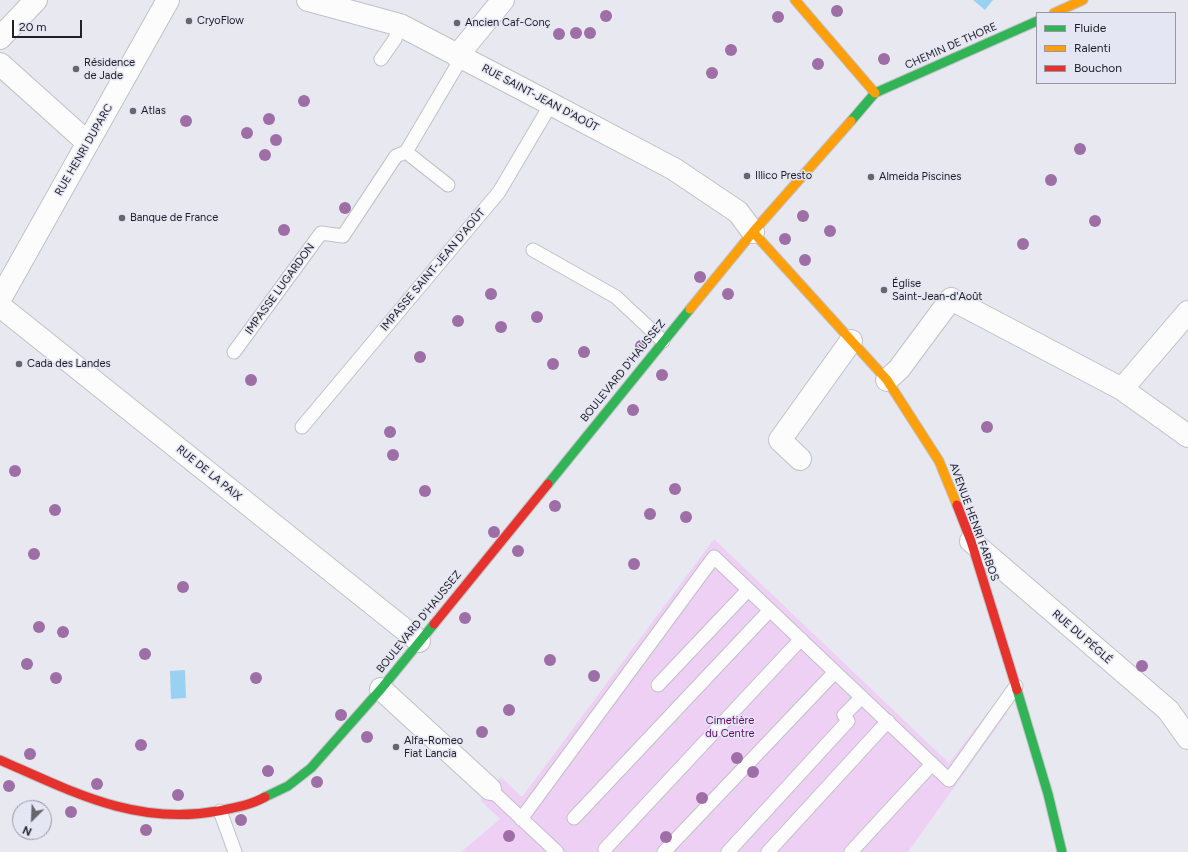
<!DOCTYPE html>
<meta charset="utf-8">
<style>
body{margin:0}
#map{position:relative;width:1188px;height:852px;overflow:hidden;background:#e8e9f0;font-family:Figtree,sans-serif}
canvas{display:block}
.legend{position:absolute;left:1036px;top:12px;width:140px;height:72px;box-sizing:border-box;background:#e4e6f4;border:1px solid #9697a2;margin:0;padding:5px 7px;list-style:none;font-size:12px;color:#202126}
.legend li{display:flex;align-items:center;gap:8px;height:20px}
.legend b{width:20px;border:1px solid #9697a2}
.north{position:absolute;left:12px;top:800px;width:40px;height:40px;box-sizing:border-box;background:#e4e6f4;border:1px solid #9697a2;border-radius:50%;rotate:204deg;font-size:11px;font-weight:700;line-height:16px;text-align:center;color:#202126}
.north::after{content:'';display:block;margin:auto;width:14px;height:18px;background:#66676d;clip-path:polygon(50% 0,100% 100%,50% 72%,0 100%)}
.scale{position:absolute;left:12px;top:20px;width:70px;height:18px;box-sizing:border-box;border:2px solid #202126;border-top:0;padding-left:5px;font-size:12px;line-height:14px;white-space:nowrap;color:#202126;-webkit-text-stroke:3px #e4e6f4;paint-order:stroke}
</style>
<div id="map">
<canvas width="1188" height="852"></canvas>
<ul class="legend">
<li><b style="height:5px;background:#30b455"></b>Fluide</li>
<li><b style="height:5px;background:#ff9f0a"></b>Ralenti</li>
<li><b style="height:5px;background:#e5322d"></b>Bouchon</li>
</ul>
<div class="north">N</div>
<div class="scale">20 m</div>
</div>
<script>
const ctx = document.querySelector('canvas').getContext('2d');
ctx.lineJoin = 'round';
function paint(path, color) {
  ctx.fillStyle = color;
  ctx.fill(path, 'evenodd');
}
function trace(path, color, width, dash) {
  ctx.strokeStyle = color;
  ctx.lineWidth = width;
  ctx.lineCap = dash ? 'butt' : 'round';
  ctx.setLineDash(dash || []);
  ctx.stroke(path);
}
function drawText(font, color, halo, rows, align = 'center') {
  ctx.font = font + ' Figtree,sans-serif';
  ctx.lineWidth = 3;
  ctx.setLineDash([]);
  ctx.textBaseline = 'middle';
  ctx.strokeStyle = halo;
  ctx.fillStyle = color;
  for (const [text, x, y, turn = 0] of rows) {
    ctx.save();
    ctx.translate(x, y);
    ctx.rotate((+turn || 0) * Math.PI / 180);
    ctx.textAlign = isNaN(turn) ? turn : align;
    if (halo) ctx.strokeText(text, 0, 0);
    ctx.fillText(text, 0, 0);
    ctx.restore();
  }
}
paint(new Path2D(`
 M714 539 949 763 1001 695 1007 713 908 852H461L500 819 480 800 501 777 522 797Z`), '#efd0f5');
paint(new Path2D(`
 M973 0H993L985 10Z
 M185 670 186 698 171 699 170 671Z`), '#99d1f3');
const lane = new Path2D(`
 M381 59 395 39 400 25
 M448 185 406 152 462 57
 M533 250 616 297 663 341
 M234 352 321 233 343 236 396 156 406 152
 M302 427 499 192 551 104
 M658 685 748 590
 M490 789 557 852
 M220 811 235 852
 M574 818 770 610
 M521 819 714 557 835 672
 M605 849 801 639
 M664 852 835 672 949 780 1016 686
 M728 852 848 721 844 715 862 697
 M768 852 888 721
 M851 852 932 764`);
const street = new Path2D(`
 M308 0 400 25 530 93 674 169 738 212 753 232
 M0 38 36 0
 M457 56 503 0
 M0 64 88 143
 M0 299 168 0
 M0 306 419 641
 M887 380 899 369 951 299 1122 389 1188 436
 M1122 389 1188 312
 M800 459 780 440 851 341
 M971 541 1168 710 1188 738
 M381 689 490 789`);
const fast = new Path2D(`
 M851 121 875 93 1037 21
 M548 484 690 309
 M1017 690 1048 794 1062 852
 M265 797 288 786 311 768 381 689 434 624`);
const slow = new Path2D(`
 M795 0 875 93
 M1054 13 1083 0
 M753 232 887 380 939 461 957 505
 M690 309 753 232 851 121`);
const jam = new Path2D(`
 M957 505 971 541 1017 690
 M434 624 548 484
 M0 760C73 792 136 826 218 811 234 808 251 805 265 797`);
trace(lane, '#c0c1c6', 15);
trace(street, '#c0c1c6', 24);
trace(fast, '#c0c1c6', 11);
trace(slow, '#c0c1c6', 11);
trace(jam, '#c0c1c6', 11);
trace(lane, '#fcfcfd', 13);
trace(street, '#fcfcfd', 22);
trace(fast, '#30b455', 9);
trace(slow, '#ff9f0a', 9);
trace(jam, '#e5322d', 9);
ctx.fillStyle = '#9e6fa6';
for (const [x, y] of [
 [837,11],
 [606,16],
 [778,17],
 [576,33],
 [590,33],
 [559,34],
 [731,50],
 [884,59],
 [818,64],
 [712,73],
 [304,101],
 [269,119],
 [186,121],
 [247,133],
 [276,140],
 [1080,149],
 [265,155],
 [1051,180],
 [345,208],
 [803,216],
 [1095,221],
 [284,230],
 [830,231],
 [785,239],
 [1023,244],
 [805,260],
 [700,277],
 [491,294],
 [728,294],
 [537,317],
 [458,321],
 [501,327],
 [641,346],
 [584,352],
 [420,357],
 [553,364],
 [662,375],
 [251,380],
 [633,410],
 [987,427],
 [390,432],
 [393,455],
 [15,471],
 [675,489],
 [425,491],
 [555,506],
 [55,510],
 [650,514],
 [686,517],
 [494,532],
 [518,551],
 [34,554],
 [634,564],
 [183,587],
 [465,618],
 [39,627],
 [63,632],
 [145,654],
 [550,660],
 [27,664],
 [1142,666],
 [594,676],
 [56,678],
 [256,678],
 [509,710],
 [341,715],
 [482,732],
 [367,737],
 [141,745],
 [30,754],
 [737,758],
 [268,771],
 [753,772],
 [317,782],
 [97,784],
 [9,786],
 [178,795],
 [702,798],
 [71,812],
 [241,820],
 [146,830],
 [509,836],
 [666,837]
]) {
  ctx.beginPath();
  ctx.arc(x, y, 6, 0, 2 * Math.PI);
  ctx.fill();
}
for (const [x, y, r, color] of [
 [189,21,4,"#66676d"],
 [457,23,4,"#66676d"],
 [76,69,4,"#66676d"],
 [133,111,4,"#66676d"],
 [747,176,4,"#66676d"],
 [871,177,4,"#66676d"],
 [122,218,4,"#66676d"],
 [884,290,4,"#66676d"],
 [19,364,4,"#66676d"],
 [396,747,4,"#66676d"]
]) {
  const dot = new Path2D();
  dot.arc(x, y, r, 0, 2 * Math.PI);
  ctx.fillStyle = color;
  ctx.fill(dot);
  trace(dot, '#e4e6f4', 1.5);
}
drawText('11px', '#202126', '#e4e6f4', [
 ["CryoFlow",197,21],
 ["Ancien Caf-Conç",465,23],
 ["Résidence",84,63],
 ["de Jade",84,76],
 ["Atlas",141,111],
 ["Illico Presto",755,176],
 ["Almeida Piscines",879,177],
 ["Banque de France",130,218],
 ["Église",892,284],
 ["Saint-Jean-d'Août",892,297],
 ["Cada des Landes",27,364],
 ["Alfa-Romeo",404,741],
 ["Fiat Lancia",404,754]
], 'left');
drawText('11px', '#202126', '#e4e6f4', [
 ["CHEMIN DE THORE",951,46,-24],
 ["RUE SAINT-JEAN D'AOÛT",540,98,28],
 ["RUE HENRI DUPARC",84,150,-60],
 ["IMPASSE SAINT-JEAN D'AOÛT",433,270,-50],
 ["IMPASSE LUGARDON",280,289,-54],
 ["BOULEVARD D'HAUSSEZ",623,371,-51],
 ["RUE DE LA PAIX",209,473,39],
 ["AVENUE HENRI FARBOS",974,522,70],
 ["BOULEVARD D'HAUSSEZ",419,622,-51],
 ["RUE DU PÉGLÉ",1082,637,41]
]);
drawText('11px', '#620c69', '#e4e6f4', [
 ["Cimetière",730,721],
 ["du Centre",730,734]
]);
</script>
